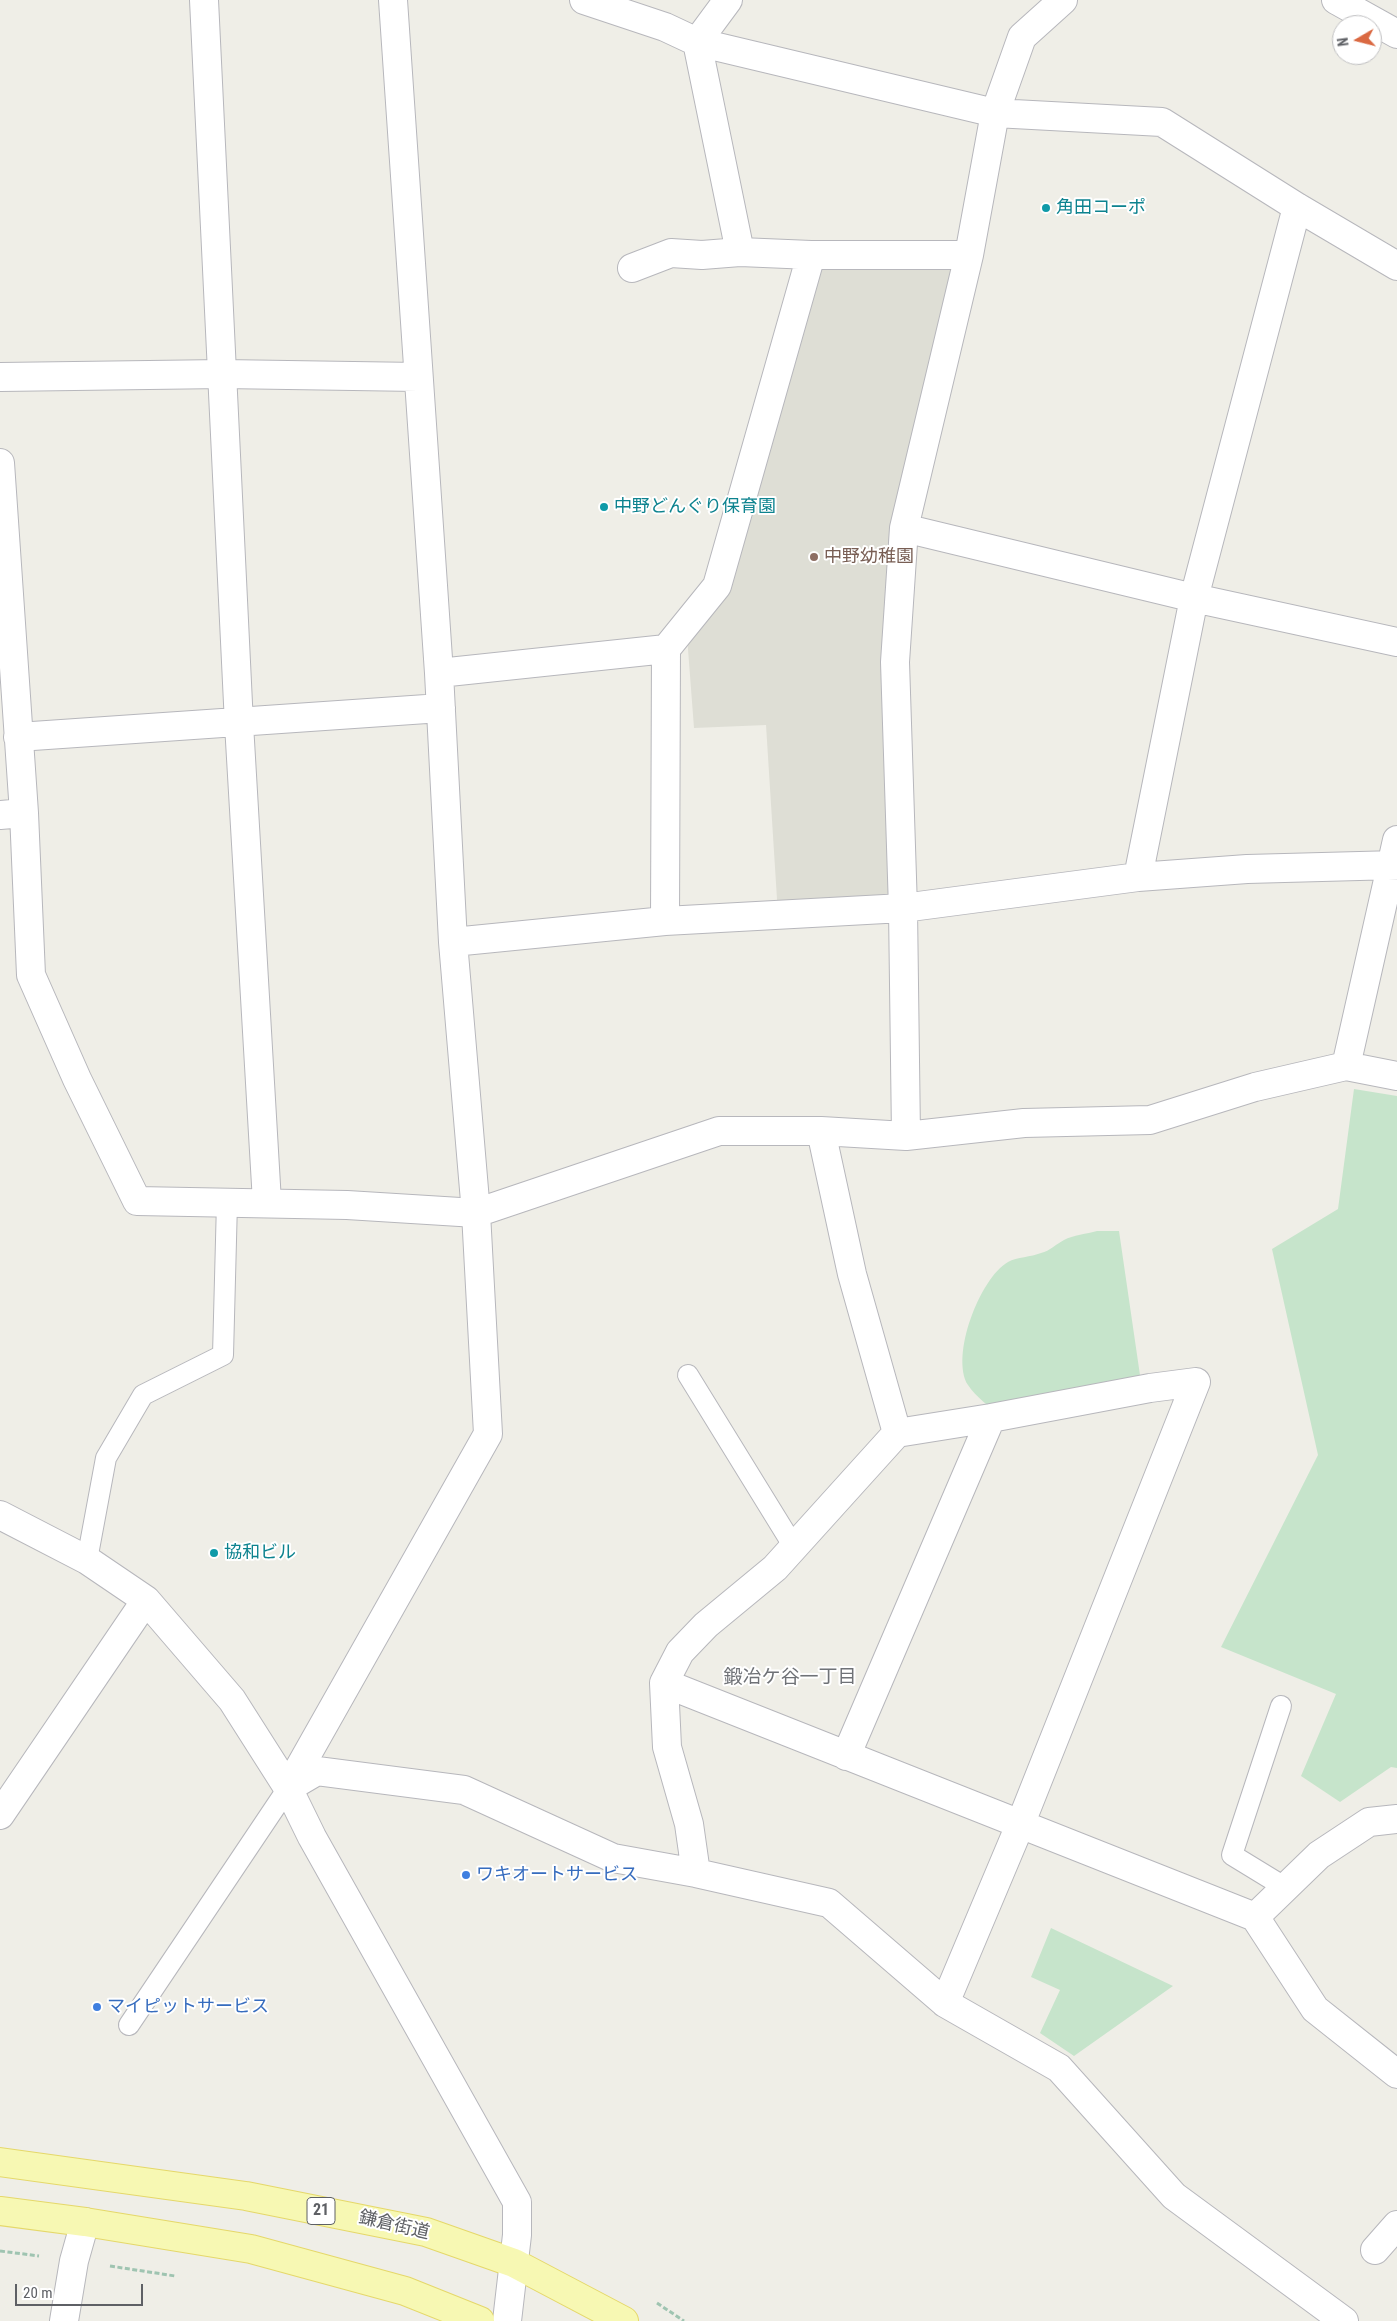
<!DOCTYPE html>
<meta charset="utf-8">
<style>
body{margin:0}
#map{position:relative;width:1397px;height:2321px;overflow:hidden;background:#efeee7;font-family:"Roboto Condensed",sans-serif}
canvas{display:block}
.north{position:absolute;left:1332px;top:15px;width:50px;height:50px;box-sizing:border-box;background:#fff;border:1px solid #bfbfc1;border-radius:50%;rotate:262deg;font-size:14px;font-weight:700;line-height:20px;text-align:center;color:#5e6065}
.north::after{content:'';display:block;margin:auto;width:18px;height:22px;background:#da6942;clip-path:polygon(50% 0,100% 100%,50% 72%,0 100%)}
.scale{position:absolute;left:15px;top:2284px;width:128px;height:22px;box-sizing:border-box;border:2px solid #5e6065;border-top:0;padding-left:6px;font-size:15px;line-height:18px;white-space:nowrap;color:#5e6065;-webkit-text-stroke:4px #fff;paint-order:stroke}
</style>
<div id="map">
<canvas width="1397" height="2321"></canvas>
<div class="north">N</div>
<div class="scale">20 m</div>
</div>
<script>
const ctx = document.querySelector('canvas').getContext('2d');
ctx.lineJoin = 'round';
function paint(path, color) {
  ctx.fillStyle = color;
  ctx.fill(path, 'evenodd');
}
function trace(path, color, width, dash) {
  ctx.strokeStyle = color;
  ctx.lineWidth = width;
  ctx.lineCap = dash ? 'butt' : 'round';
  ctx.setLineDash(dash || []);
  ctx.stroke(path);
}
function drawText(font, color, halo, rows, align = 'center') {
  ctx.font = font + ' "Roboto Condensed","Noto Sans JP",sans-serif';
  ctx.lineWidth = 4;
  ctx.setLineDash([]);
  ctx.textBaseline = 'middle';
  ctx.strokeStyle = halo;
  ctx.fillStyle = color;
  for (const [text, x, y, turn = 0] of rows) {
    ctx.save();
    ctx.translate(x, y);
    ctx.rotate((+turn || 0) * Math.PI / 180);
    ctx.textAlign = isNaN(turn) ? turn : align;
    if (halo) ctx.strokeText(text, 0, 0);
    ctx.fillText(text, 0, 0);
    ctx.restore();
  }
}
paint(new Path2D(`
 M811 255H969L904 528 903 908 778 915 766 725 694 728 686 623 717 586Z`), '#deded5');
paint(new Path2D(`
 M1354 1089 1397 1096V1768L1391 1767 1340 1802 1301 1776 1336 1694 1221 1647 1318 1455 1272 1249 1338 1209Z
 M1097 1231H1119L1142 1389 1001 1416C990 1407 976 1397 968 1385 950 1356 980 1278 1008 1262 1017 1257 1031 1257 1041 1253 1050 1251 1056 1244 1064 1240 1073 1235 1087 1234 1097 1231Z
 M1051 1928 1173 1986 1074 2056 1040 2033 1060 1990 1031 1977Z`), '#c6e4cb');
const service = new Path2D(`
 M688 1375 794 1547
 M87 1560 106 1458 143 1395 223 1355 227 1202
 M1281 1706 1232 1855 1286 1888
 M129 2025 288 1788`);
const minor = new Path2D(`
 M204 0 239 724 267 1202
 M584 0 665 27 697 42 995 113 1162 122 1297 207 1397 266
 M728 0 697 42 740 252
 M1336 0 1397 34
 M632 268 671 253 702 255 740 252 811 255H969
 M0 377 223 374 418 377
 M0 463 24 813 31 975 77 1079 137 1201 347 1205 476 1213 719 1131H821L906 1136 1024 1123 1150 1120 1255 1087 1346 1066 1397 1076
 M904 528 1194 598 1397 642
 M439 673 666 649
 M18 737 441 708
 M0 815 24 813
 M1138 877 1194 598 1297 207
 M665 921 666 649 717 586 811 255
 M453 942 665 921 903 908 1138 877 1247 869 1397 865
 M1346 1066 1397 840
 M821 1131 852 1274 897 1433
 M906 1136 903 908 895 662 904 528 969 255 995 113 1022 37 1063 0
 M0 1515 87 1560 146 1600 232 1700 288 1788 312 1837 517 2202V2235L507 2321
 M664 1683 1255 1917 1315 2009 1397 2074
 M846 1756 991 1418
 M288 1788 488 1434 476 1213 453 942 439 673 393 0
 M288 1788 317 1771 464 1790 613 1858 696 1873 829 1903 945 2003 1059 2068 1174 2196 1344 2321
 M0 1815 146 1600
 M696 1873 689 1824 667 1747 664 1683 680 1652 706 1625 775 1568 897 1433 991 1418 1150 1388 1196 1382 1020 1825 945 2003
 M1255 1917 1319 1855 1369 1822 1397 1819
 M1375 2250 1397 2225
 M64 2321 74 2261 85 2222`);
const primary = new Path2D(`
 M0 2162 246 2196 426 2232 514 2263 624 2321
 M0 2211 85 2222 251 2249 405 2291 480 2321`);
trace(service, '#b7b7bc', 22);
trace(minor, '#b7b7bc', 30);
trace(primary, '#e5d86a', 30);
trace(new Path2D(`
 M0 2251 39 2256
 M110 2266 175 2276
 M657 2303 684 2321`), '#9fc4b1', 3, [5, 2.5]);
trace(service, '#fff', 20);
trace(minor, '#fff', 28);
trace(primary, '#f7f8b3', 28);
for (const [x, y, r, color] of [
 [1046,208,5,"#0f9aa8"],
 [604,507,5,"#0f9aa8"],
 [814,557,5,"#8d6e63"],
 [214,1553,5,"#0f9aa8"],
 [466,1875,5,"#3f7fe0"],
 [97,2007,5,"#3f7fe0"]
]) {
  const dot = new Path2D();
  dot.arc(x, y, r, 0, 2 * Math.PI);
  ctx.fillStyle = color;
  ctx.fill(dot);
  trace(dot, '#fff', 2);
}
for (const [x, y, w] of [
 [321,2211,28]
]) {
  const box = new Path2D();
  box.roundRect(x - w / 2, y - 13.5, w, 27, 4);
  ctx.fillStyle = '#fff';
  ctx.fill(box);
  trace(box, '#5e6065', 1);
}
drawText('bold 16px', '#5e6065', null, [
 ["21",321,2211]
]);
drawText('18px', '#0d838f', '#fff', [
 ["角田コーポ",1056,208],
 ["中野どんぐり保育園",614,507],
 ["協和ビル",224,1553]
], 'left');
drawText('18px', '#785e54', '#fff', [
 ["中野幼稚園",824,557]
], 'left');
drawText('18px', '#366cbe', '#fff', [
 ["ワキオートサービス",476,1875],
 ["マイピットサービス",107,2007]
], 'left');
drawText('18px', '#5e6065', '#fff', [
 ["鎌倉街道",394,2226,13]
]);
drawText('19px', '#6f7277', '#fff', [
 ["鍛冶ケ谷一丁目",790,1678]
]);
</script>
